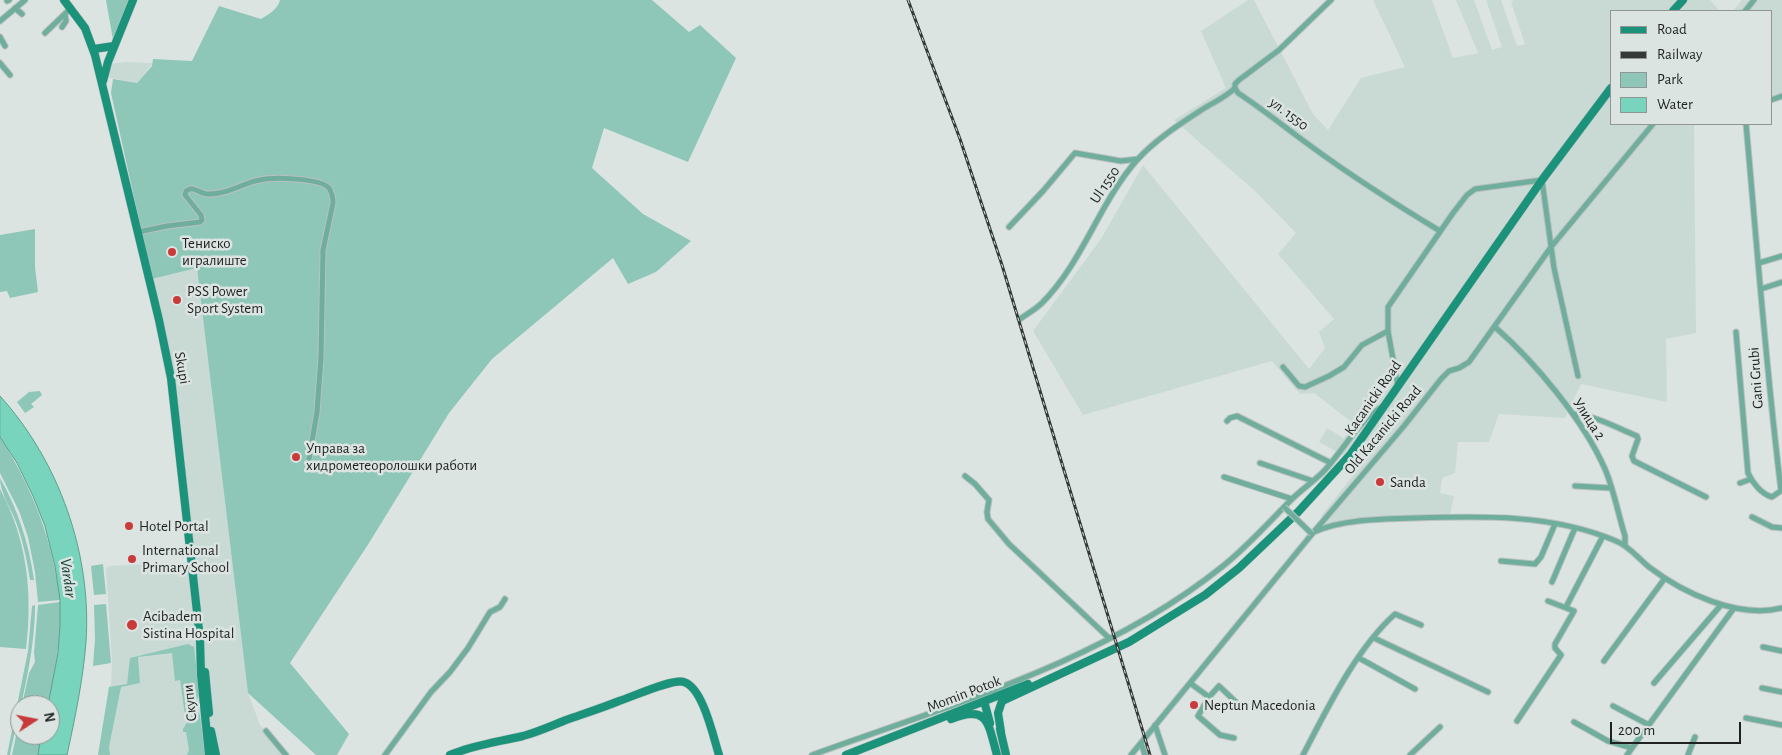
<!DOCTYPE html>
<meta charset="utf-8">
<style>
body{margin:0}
#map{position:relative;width:1782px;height:755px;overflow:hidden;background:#dce4e2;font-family:"Alegreya Sans",sans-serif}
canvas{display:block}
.legend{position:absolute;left:1610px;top:10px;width:162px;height:115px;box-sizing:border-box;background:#dce4e2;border:1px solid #909694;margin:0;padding:6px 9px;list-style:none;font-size:15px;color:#1e2120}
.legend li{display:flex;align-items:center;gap:10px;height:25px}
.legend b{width:25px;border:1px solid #909694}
.north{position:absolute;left:10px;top:695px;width:50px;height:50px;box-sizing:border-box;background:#dce4e2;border:1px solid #909694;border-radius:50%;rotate:79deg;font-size:14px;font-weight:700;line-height:20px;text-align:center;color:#1e2120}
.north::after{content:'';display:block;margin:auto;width:18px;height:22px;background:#c93a3a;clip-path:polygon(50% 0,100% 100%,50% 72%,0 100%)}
.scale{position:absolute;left:1610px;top:722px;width:131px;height:22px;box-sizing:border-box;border:2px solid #1e2120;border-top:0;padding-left:6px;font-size:15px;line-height:18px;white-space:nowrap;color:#1e2120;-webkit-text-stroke:4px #dce4e2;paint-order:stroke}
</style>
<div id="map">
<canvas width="1782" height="755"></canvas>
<ul class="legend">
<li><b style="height:6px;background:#1b937b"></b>Road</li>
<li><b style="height:6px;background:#343837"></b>Railway</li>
<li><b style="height:14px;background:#8ec7b7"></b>Park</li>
<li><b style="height:14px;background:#78d4bc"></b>Water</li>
</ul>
<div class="north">N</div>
<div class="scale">200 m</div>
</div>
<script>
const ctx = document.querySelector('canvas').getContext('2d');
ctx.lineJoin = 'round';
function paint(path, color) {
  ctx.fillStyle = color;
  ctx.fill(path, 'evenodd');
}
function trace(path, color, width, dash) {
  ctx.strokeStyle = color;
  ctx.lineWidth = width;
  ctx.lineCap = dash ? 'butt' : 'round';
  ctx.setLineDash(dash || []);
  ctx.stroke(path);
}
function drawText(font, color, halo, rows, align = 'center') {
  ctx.font = font + ' "Alegreya Sans",sans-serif';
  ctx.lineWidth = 5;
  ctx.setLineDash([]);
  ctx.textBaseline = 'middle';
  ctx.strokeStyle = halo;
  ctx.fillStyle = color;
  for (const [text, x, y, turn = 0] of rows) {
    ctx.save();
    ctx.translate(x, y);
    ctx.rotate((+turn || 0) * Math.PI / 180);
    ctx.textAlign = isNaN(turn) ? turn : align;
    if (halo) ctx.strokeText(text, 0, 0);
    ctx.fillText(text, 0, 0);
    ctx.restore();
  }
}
paint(new Path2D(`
 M1248 0H1254L1313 114 1328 130 1361 78 1405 67 1373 0H1432L1453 58 1478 53 1456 0H1474L1492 50 1502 47 1486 0H1501L1517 46 1525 44 1511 2 1514 0H1710L1720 11H1611V124H1694L1696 333 1666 339 1667 402 1581 384 1565 418 1499 414 1489 442H1458L1455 473 1442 478 1440 493 1454 496 1450 515 1382 518 1323 525 1322 515 1361 465 1319 442 1327 428 1344 438 1354 424 1314 393 1300 394 1272 361 1083 415 1033 331 1101 239 1143 165 1309 369 1325 348 1319 332 1334 319 1278 254 1296 233 1255 191 1174 120 1226 88 1201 31Z
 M1742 0H1782V93L1771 97V11H1733Z
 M126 62 153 63 137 83 105 77 109 64Z
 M197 268 248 693 260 725 286 755H217L202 730 205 755H98L108 696 109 687 111 686 112 661 106 569 108 566 189 562 174 401 149 280Z`), '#c9dad5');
paint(new Path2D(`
 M106 0H130L113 40Z
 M280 0H652L689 32 700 25 736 58 688 162 604 128 592 168 643 214 691 241 656 272 628 284 613 258 492 359 449 413 369 543 290 663 349 734 337 755H316L248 693 197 268 152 279 111 93 113 79 137 83 152 66 153 59 192 61 219 6 261 19C269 14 278 9 280 0Z
 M35 229V267L38 292 10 298 7 291 0 292V235Z
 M40 391 42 395 31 404 34 407 25 413 17 402 29 392Z
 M0 437C32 487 53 540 60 600L38 602 35 572 28 537 19 511 0 473Z
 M0 478C18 510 29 543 34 580H30C27 560 23 541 16 522 11 508 0 493 0 478Z
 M0 489C27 539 33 593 26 649L0 647Z
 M103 564 106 594 94 595 91 566Z
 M60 602C62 637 55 671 48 705H22L29 673 35 662 34 653 38 605Z
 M106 604 111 663 93 666 95 639 94 605Z
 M35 605C35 656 20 706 10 755H7L28 651 32 606Z
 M188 644 194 647 199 693V696L188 713 185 715 180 680 175 681 172 653 138 657 140 683 121 687 109 747 110 755H98L109 687 127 684 130 658Z
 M197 711 200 715 205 755H187L189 750 186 732H183V729L191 716Z
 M20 717V735H41L38 755H12Z`), '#8ec7b7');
const water = new Path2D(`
 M0 396C59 461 92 554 86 642 83 680 75 718 67 755H38L41 735H50V705H48L58 653 60 626V600L55 566 45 526 33 496 17 463 0 437Z`);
paint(water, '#78d4bc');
trace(water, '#5d9e8d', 1);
const street = new Path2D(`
 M1331 0 1279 50 1239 80 1235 84V88L1238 93C1264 110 1287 129 1312 147 1353 177 1397 205 1440 231
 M7 1 9 0
 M15 8 22 14
 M1745 11 1754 0
 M0 21 25 0
 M62 27 66 21 65 14
 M45 33 71 8
 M0 37 5 46
 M0 63 10 75
 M1771 100 1782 96
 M1746 124C1757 246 1766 369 1781 490
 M1009 227 1043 191 1075 153 1121 161 1138 159
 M138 232 167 226 200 222 202 220 201 215 185 195 186 191C193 186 196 191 203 193 208 195 214 194 219 193 233 191 246 182 260 180 273 177 320 178 329 188 332 193 333 198 333 203L323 250 321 357 317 412 309 459
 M1759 263 1782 256
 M1761 289 1782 282
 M1020 319C1027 314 1036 309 1042 303 1083 262 1099 203 1137 160 1156 139 1180 124 1203 109 1214 102 1226 97 1235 88
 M1495 327C1535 362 1584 421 1605 469 1614 490 1618 514 1625 536V545
 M1736 332 1748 473C1752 482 1761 494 1772 497L1782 490
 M1283 367 1299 386 1305 387 1329 376 1344 367 1362 345 1388 331
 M1398 387 1388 331V307L1453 213 1467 195 1475 189 1542 180 1554 268 1578 376
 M1573 414C1595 415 1617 428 1637 436L1638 439 1632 456 1634 461 1706 497
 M1227 421 1230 418 1237 416 1331 463
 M1260 463 1313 481
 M965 476 975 484 989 500 987 512 988 519 1009 544 1109 638
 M1224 477 1292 499
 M1740 483 1751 479
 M1575 486 1611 488
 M1752 517 1772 527 1782 528
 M1314 532C1342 519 1384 519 1415 518 1482 516 1553 514 1616 541 1629 546 1638 558 1649 567 1683 593 1738 619 1782 608
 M1501 561 1535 564 1541 557 1555 524
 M1552 582 1575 528
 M1566 607 1603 536
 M1374 638 1488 692
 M1763 647 1782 651
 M1359 658 1415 689
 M1604 661 1665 578
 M1190 683 1209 697
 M1654 683 1721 605
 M1762 688 1782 692
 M1613 706 1649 725
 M1746 718 1782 725
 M1517 721 1561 655 1555 648V644L1574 611 1548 601
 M1574 722 1608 741 1632 748 1734 608
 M1155 725 1165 755
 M266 731 286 755
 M1234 738 1220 735 1198 716 1209 697 1219 686 1237 703
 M1141 743 1145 755
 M385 755 431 692 450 672 468 648 490 612 500 607 505 599
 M812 755C953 704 1105 661 1223 566 1248 546 1269 522 1291 500 1301 490 1313 482 1323 472 1341 454 1362 415 1384 406
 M1131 755 1312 534 1404 426 1441 379 1449 371 1459 368 1469 362 1551 247 1653 124
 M1303 755C1327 709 1356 649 1395 614L1421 625
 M1410 755 1440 727
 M1627 755 1632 748
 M1688 755 1695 737`);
const secondary = new Path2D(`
 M64 0 85 28 95 55 159 320 171 378 200 639 201 675 209 755
 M1673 11 1683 0
 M94 49 114 46
 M103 81 108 62 133 0
 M205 672 209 713
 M984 701 990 723
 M951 719C989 704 988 724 997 755
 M1000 729 1006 755
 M211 731 216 755
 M1001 732 998 713 1002 701 1129 642 1205 595 1239 568 1298 512 1350 455 1542 180 1611 88
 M450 755C473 745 498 742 523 736 538 732 551 726 566 720 583 714 602 708 619 701 632 697 673 678 684 682 703 688 713 736 719 755
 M846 755 1028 684`);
trace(street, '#bac1bf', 7);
trace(secondary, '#bac1bf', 9);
trace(street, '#6fae9c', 5);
trace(secondary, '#1b937b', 8);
const rail = new Path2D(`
 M908 0 960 139 1002 265 1150 755`);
trace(rail, '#343837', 3);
trace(rail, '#dce4e2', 1, [4]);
const streetBridge = new Path2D(`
 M1284 507 1312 534`);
trace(streetBridge, '#bac1bf', 7, []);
trace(streetBridge, '#6fae9c', 5);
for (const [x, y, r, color] of [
 [172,252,5,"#c93a3a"],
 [177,300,5,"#c93a3a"],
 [296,457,5,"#c93a3a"],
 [1380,482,5,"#c93a3a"],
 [129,526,5,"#c93a3a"],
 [132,559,5,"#c93a3a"],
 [132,625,6,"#c93a3a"],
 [1194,705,5,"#c93a3a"]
]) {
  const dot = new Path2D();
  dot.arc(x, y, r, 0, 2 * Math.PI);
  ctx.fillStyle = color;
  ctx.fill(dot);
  trace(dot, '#dce4e2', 2);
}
drawText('15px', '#1e2120', '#dce4e2', [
 ["ул. 1550",1289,114,37],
 ["Ul 1550",1105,185,-56],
 ["Skupi",182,368,80],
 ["Gani Grubi",1756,378,-94],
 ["Kacanicki Road",1373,398,-55],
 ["Улица 2",1589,419,57],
 ["Old Kacanicki Road",1383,430,-50],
 ["Momin Potok",964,694,-21],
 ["Скупи",190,703,-96]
]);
drawText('15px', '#1e2120', '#dce4e2', [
 ["Тениско",182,243],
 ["игралиште",182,260],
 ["PSS Power",187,291],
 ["Sport System",187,308],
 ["Управа за",306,448],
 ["хидрометеоролошки работи",306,465],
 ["Sanda",1390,482],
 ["Hotel Portal",139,526],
 ["International",142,550],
 ["Primary School",142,567],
 ["Acibadem",143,616],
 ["Sistina Hospital",143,633],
 ["Neptun Macedonia",1204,705]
], 'left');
drawText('italic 16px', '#113c32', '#dce4e2', [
 ["Vardar",68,578,82]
]);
</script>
